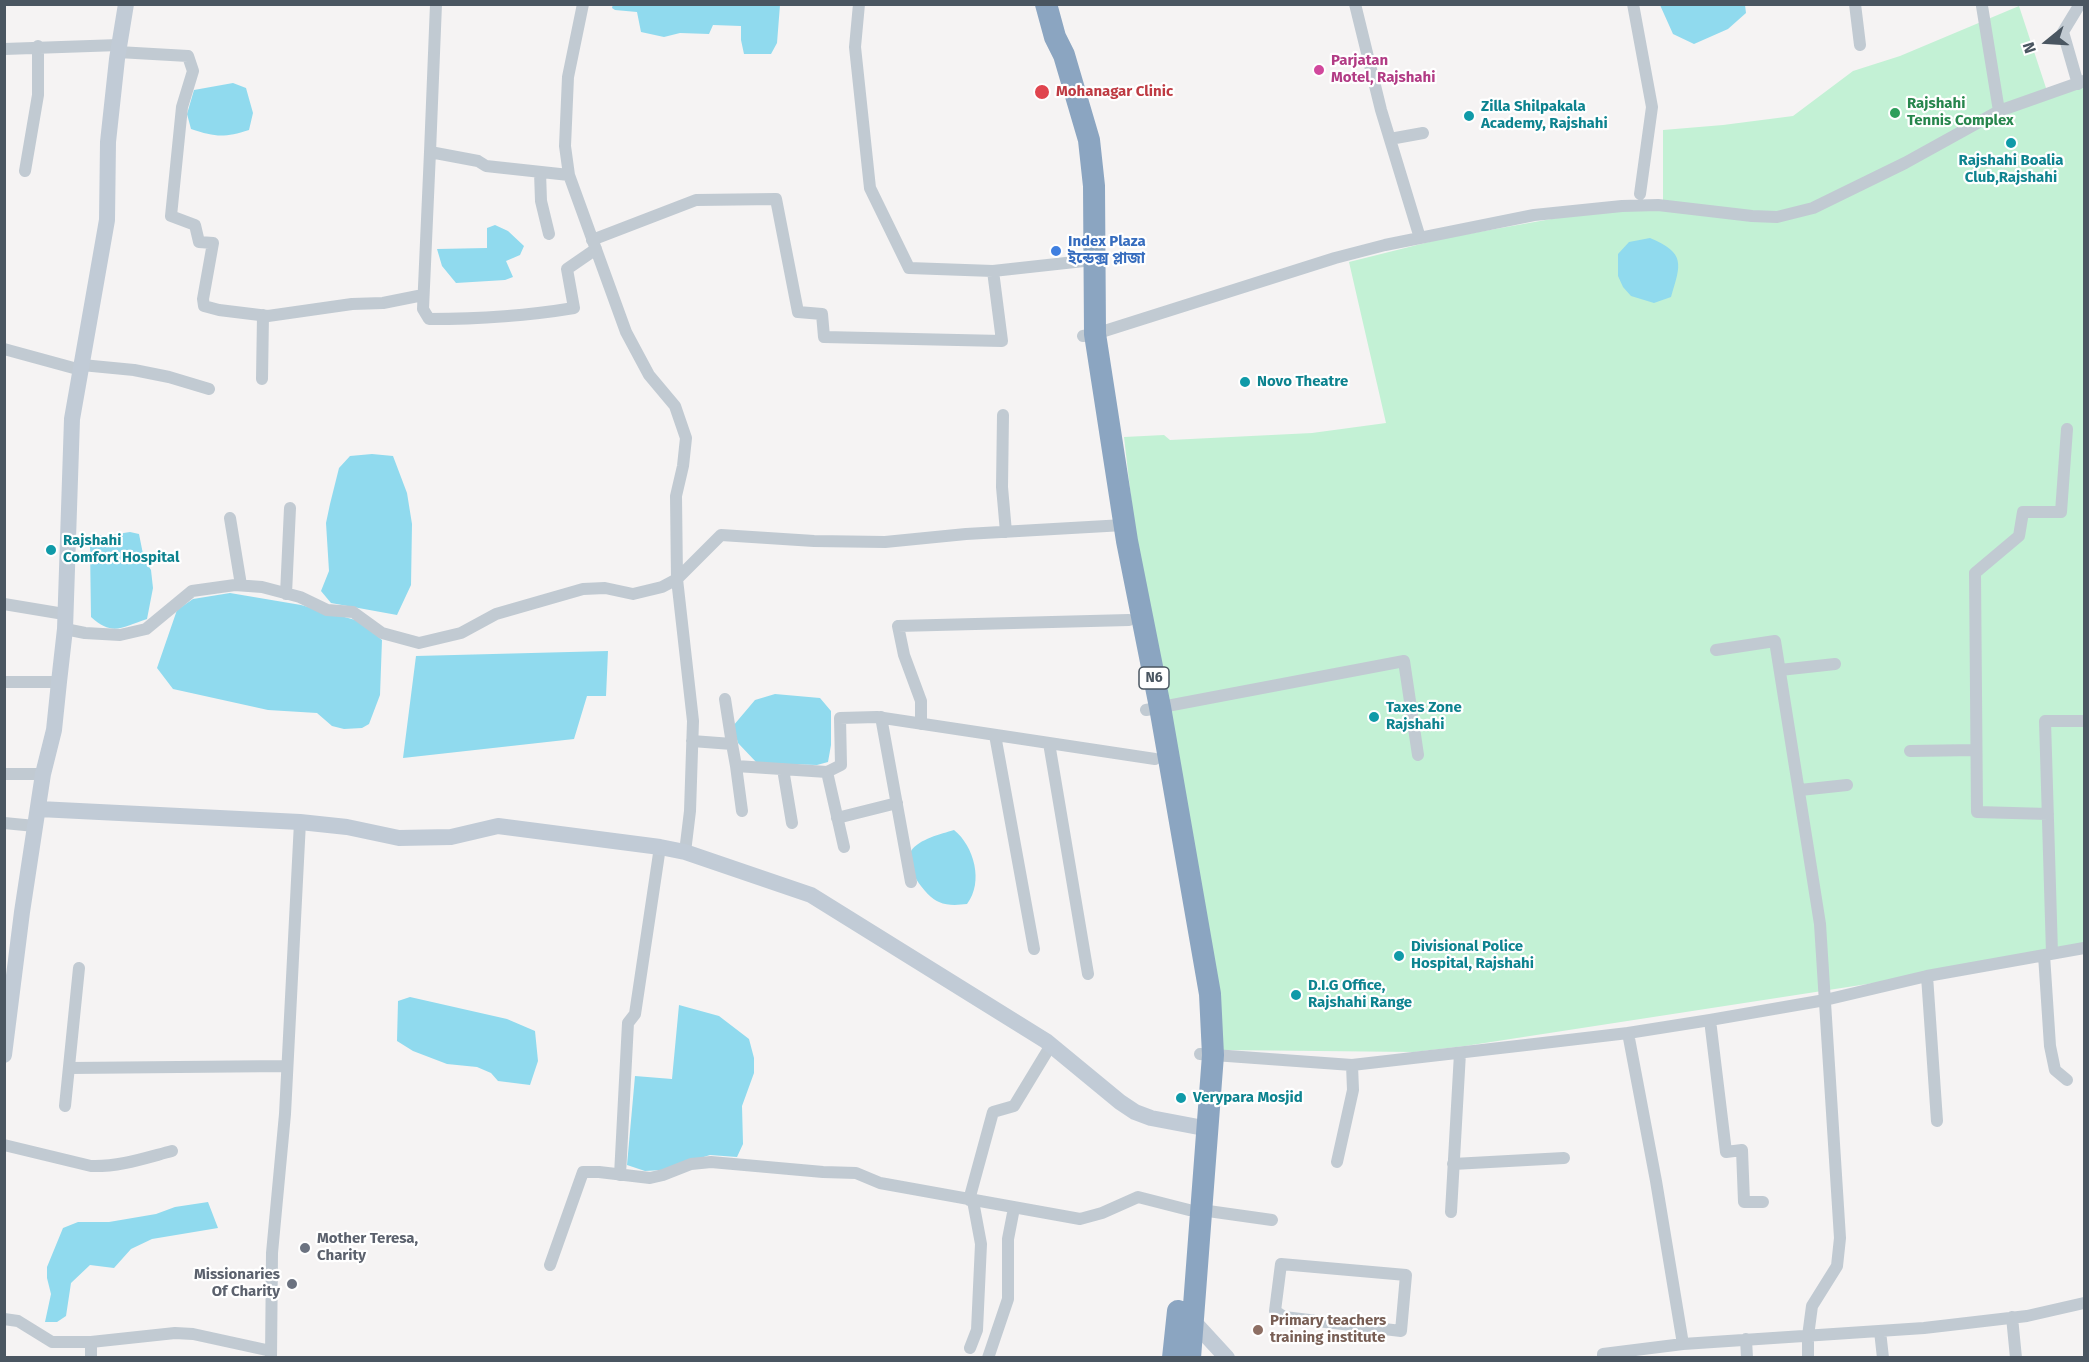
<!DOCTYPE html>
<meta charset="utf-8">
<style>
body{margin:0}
#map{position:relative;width:2089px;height:1362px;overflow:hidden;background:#f5f3f3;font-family:"Fira Sans",sans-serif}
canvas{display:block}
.frame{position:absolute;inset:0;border:6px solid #4a5661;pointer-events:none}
.north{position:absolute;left:2017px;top:12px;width:60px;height:60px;-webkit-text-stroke:4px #fff;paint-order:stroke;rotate:252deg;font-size:16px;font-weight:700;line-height:24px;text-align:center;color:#4a5661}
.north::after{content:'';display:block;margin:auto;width:21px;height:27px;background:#4a5661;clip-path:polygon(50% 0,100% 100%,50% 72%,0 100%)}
</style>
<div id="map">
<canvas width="2089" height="1362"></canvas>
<div class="frame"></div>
<div class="north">N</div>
</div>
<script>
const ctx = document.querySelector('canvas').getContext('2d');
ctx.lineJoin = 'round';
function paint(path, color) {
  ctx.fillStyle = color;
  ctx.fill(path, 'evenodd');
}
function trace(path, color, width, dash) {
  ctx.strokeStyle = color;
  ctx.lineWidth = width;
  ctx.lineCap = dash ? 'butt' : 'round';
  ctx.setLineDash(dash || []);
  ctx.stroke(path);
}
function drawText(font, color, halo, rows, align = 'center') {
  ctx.font = font + ' "Fira Sans","Noto Sans Bengali",sans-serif';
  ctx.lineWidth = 4.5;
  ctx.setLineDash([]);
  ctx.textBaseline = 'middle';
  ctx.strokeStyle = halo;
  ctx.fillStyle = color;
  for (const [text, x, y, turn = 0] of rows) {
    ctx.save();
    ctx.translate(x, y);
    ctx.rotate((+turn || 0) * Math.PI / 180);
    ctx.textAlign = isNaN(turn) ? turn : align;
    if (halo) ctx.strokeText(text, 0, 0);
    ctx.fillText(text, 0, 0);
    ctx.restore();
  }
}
paint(new Path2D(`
 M2019 6 2047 91 1812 205 1778 215 1663 203V130L1723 125 1793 116 1853 71 1900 56Z
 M2084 85V946L1887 981 1465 1046 1414 1052 1222 1050 1142 593 1124 437 1164 435 1170 440 1312 433 1386 423 1349 262 1445 238 1585 213 1635 208 1777 221 2002 114Z`), '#c3f1d5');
paint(new Path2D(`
 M613 4 780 5 777 43 771 54H744L741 40V26L713 25 709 34 680 33 664 37 641 32 637 12 615 10 612 8Z
 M1660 5H1745L1746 13 1728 29 1694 44 1673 34Z
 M233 83 246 88 253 113 249 130C224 138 215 137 191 129L187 114 194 90Z
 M495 225 508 231 524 246 520 255 506 261 513 277 505 280 456 283 442 266 437 249 487 248V228Z
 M1650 238C1686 253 1681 264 1671 297L1654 303 1631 296 1623 287 1618 276V254L1629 242Z
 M372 454 393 456 407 493 412 524 411 585 397 615 331 603 321 591 329 571 326 523 330 504 339 468 350 456Z
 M130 532 139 534 144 559 151 570 153 588 147 619C122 627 113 637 91 617L90 546 96 535H111Z
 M230 593 301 605 359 621 382 640 380 695 369 724 362 728 344 729 332 726 317 713 268 710 173 689 157 668 177 610 193 599Z
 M608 651 606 696H587L574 739 403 758 416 656Z
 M775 694 820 698 831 711V745L828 762 817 765 757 763 738 743 733 726 755 700Z
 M954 830C974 846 984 882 967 904 958 905 948 906 939 902 926 897 902 865 911 851 919 839 941 834 954 830Z
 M410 997 507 1019 535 1031 538 1061 530 1085 498 1081 491 1073 477 1067 447 1064 413 1051 397 1041 398 1001Z
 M679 1005 719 1016 749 1039 754 1058V1073L742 1106 743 1144 737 1157 710 1155 662 1170 645 1171 627 1165 635 1076 672 1079Z
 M208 1202 218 1228 152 1239 131 1249 114 1268 90 1265 71 1283 66 1316 57 1322H45L51 1294 47 1278V1267L63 1228 78 1222H109L156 1214 175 1207Z`), '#90daee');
trace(new Path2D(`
 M436 4 430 152 478 161 486 166 569 175
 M583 4 568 77 565 146 569 175 626 332 649 375 675 406 686 438 683 466 676 496 677 579 693 721 690 811 685 852
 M859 4 855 47 870 188 909 268 993 271
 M1355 4 1381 110 1420 238
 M1633 4 1652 107 1640 194
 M1855 4 1860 45
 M1982 6 1999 111
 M4 49 119 45
 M118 52 188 56 193 71 182 107 171 216 195 225 199 242 213 243 203 299 204 306 219 310 268 316 352 304 383 303 423 295
 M2078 84 2063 32 2080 4
 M1390 139 1423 133
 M430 152 423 309 429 319C478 319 526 316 574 308L567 269 596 249
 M25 171 38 95V46
 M540 172 541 201 549 234
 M592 240 696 200 776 199 798 312 822 314 824 337 1002 341 993 271 1093 260
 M1083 336 1095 334 1335 258 1385 245 1534 215 1622 206 1658 205 1752 216 1777 217 1813 208 1905 163 1999 111 2084 81
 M4 349 81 370
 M82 365 134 370 169 377 209 389
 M262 379 263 315
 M1003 415 1002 487 1006 532
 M230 518 241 585
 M286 594 290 508
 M4 604 64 614
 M65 629 85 633 120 635 146 629 192 591 235 585 262 587 300 597 327 610 353 612 382 633 419 643 461 633 496 614 583 589 605 588 633 594 662 587 677 579 721 535 814 541 885 542 966 534 1124 525
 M1716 650 1775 641 1820 924 1840 1238 1837 1266 1812 1306 1808 1336V1358
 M1780 670 1835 664
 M4 682H59
 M725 699 732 744
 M1146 710 1404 661 1418 755
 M881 717 911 882
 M921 724V701L904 655 898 626 1129 620
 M995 735 1034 949
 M692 741 732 744 736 766 827 772 841 765 840 718 877 717 1155 759
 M1049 743 1088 974
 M1910 751 1976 750
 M736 766 742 811
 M783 769 792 823
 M827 772 844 847
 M4 774H43
 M1800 790 1847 785
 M2048 814 1977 812 1975 573 2019 536 2023 512H2061L2067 429
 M837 818 897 803
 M4 823 35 826
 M2052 953 2045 721H2084
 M2044 955 2050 1046 2055 1070 2067 1080
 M1927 976 1937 1121
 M1710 1020 1726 1152 1742 1150 1744 1202H1763
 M1628 1033 1656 1181 1683 1344
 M1200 1054 1352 1065 1526 1045 1628 1033 1710 1020 1825 1000 1927 976 2084 948
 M70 1068 287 1066
 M65 1106 79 968
 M4 1145 91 1166C119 1167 145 1158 172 1151
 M1337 1162 1353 1090 1352 1065
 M1453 1164 1564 1158
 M620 1175 628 1023 635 1014 660 847
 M969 1200 993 1112 1014 1106 1051 1045
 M1201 1210 1272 1220
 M1451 1212 1460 1053
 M1281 1264 1406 1275 1401 1331 1284 1317 1275 1311Z
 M550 1265 583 1172H599L650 1178 663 1175 691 1164 711 1162 823 1172 856 1173 880 1183 1080 1219 1102 1213 1138 1197 1189 1210
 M2012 1317 2016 1358
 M4 1319 18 1321 52 1342H91L175 1333 193 1334 271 1351
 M1880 1331 1883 1358
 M1746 1339 1747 1358
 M970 1348 977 1330 981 1244 973 1201
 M91 1358V1342
 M271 1358 272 1253 285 1114 300 822
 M988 1358 1008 1299V1239L1014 1208
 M1603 1358V1354L1683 1344 1924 1328 2027 1316 2084 1303`), '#c1cad2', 12);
trace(new Path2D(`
 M39 809 300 822 347 827 399 838 451 837 498 826 660 847 685 852 811 895 1046 1041 1120 1102 1135 1112 1151 1118 1209 1129
 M4 1055 22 912 43 774 54 730 59 682 65 629 72 419 107 220 108 142 117 59 126 4
 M1193 1321 1227 1358`), '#c1cbd6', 16);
trace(new Path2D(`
 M1046 4 1055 37 1064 55 1089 140 1094 186 1095 334 1127 541 1160 707 1210 994 1213 1055 1190 1358
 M1173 1358 1178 1311`), '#8ba5c1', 22);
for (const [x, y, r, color] of [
 [1319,70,6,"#d1479c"],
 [1042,92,8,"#e0444e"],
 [1895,113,6,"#2e9e5b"],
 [1469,116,6,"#0f9aa8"],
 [2011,143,6,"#0f9aa8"],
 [1056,251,6,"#3f7fe0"],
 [1245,382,6,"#0f9aa8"],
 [51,550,6,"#0f9aa8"],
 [1374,717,6,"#0f9aa8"],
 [1399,956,6,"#0f9aa8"],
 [1296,995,6,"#0f9aa8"],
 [1181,1098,6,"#0f9aa8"],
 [305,1248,6,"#6b7280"],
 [292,1284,6,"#6b7280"],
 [1258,1330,6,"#8d6e63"]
]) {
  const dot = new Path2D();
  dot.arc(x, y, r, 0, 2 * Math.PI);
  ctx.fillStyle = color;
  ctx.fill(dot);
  trace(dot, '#fff', 2);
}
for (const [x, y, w] of [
 [1154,678,30]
]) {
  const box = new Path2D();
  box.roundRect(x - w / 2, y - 11, w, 22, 4.5);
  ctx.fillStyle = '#fff';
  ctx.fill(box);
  trace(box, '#4a5661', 1.5);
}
drawText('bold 14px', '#4a5661', null, [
 ["N6",1154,678]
]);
drawText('bold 15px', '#b23c85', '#fff', [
 ["Parjatan",1331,61],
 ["Motel, Rajshahi",1331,78]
], 'left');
drawText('bold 15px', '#be3a42', '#fff', [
 ["Mohanagar Clinic",1056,92]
], 'left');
drawText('bold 15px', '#27864d', '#fff', [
 ["Rajshahi",1907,104],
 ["Tennis Complex",1907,121]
], 'left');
drawText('bold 15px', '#0d838f', '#fff', [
 ["Zilla Shilpakala",1481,107],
 ["Academy, Rajshahi",1481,124],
 ["Rajshahi Boalia",2011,161,"center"],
 ["Club,Rajshahi",2011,178,"center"],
 ["Novo Theatre",1257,382],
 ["Rajshahi",63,541],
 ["Comfort Hospital",63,558],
 ["Taxes Zone",1386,708],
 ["Rajshahi",1386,725],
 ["Divisional Police",1411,947],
 ["Hospital, Rajshahi",1411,964],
 ["D.I.G Office,",1308,986],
 ["Rajshahi Range",1308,1003],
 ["Verypara Mosjid",1193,1098]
], 'left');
drawText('bold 15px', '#366cbe', '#fff', [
 ["Index Plaza",1068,242],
 ["ইন্ডেক্স প্লাজা",1068,259]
], 'left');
drawText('bold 15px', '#5b616d', '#fff', [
 ["Mother Teresa,",317,1239],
 ["Charity",317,1256],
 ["Missionaries",280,1275,"right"],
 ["Of Charity",280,1292,"right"]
], 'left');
drawText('bold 15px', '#785e54', '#fff', [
 ["Primary teachers",1270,1321],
 ["training institute",1270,1338]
], 'left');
</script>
